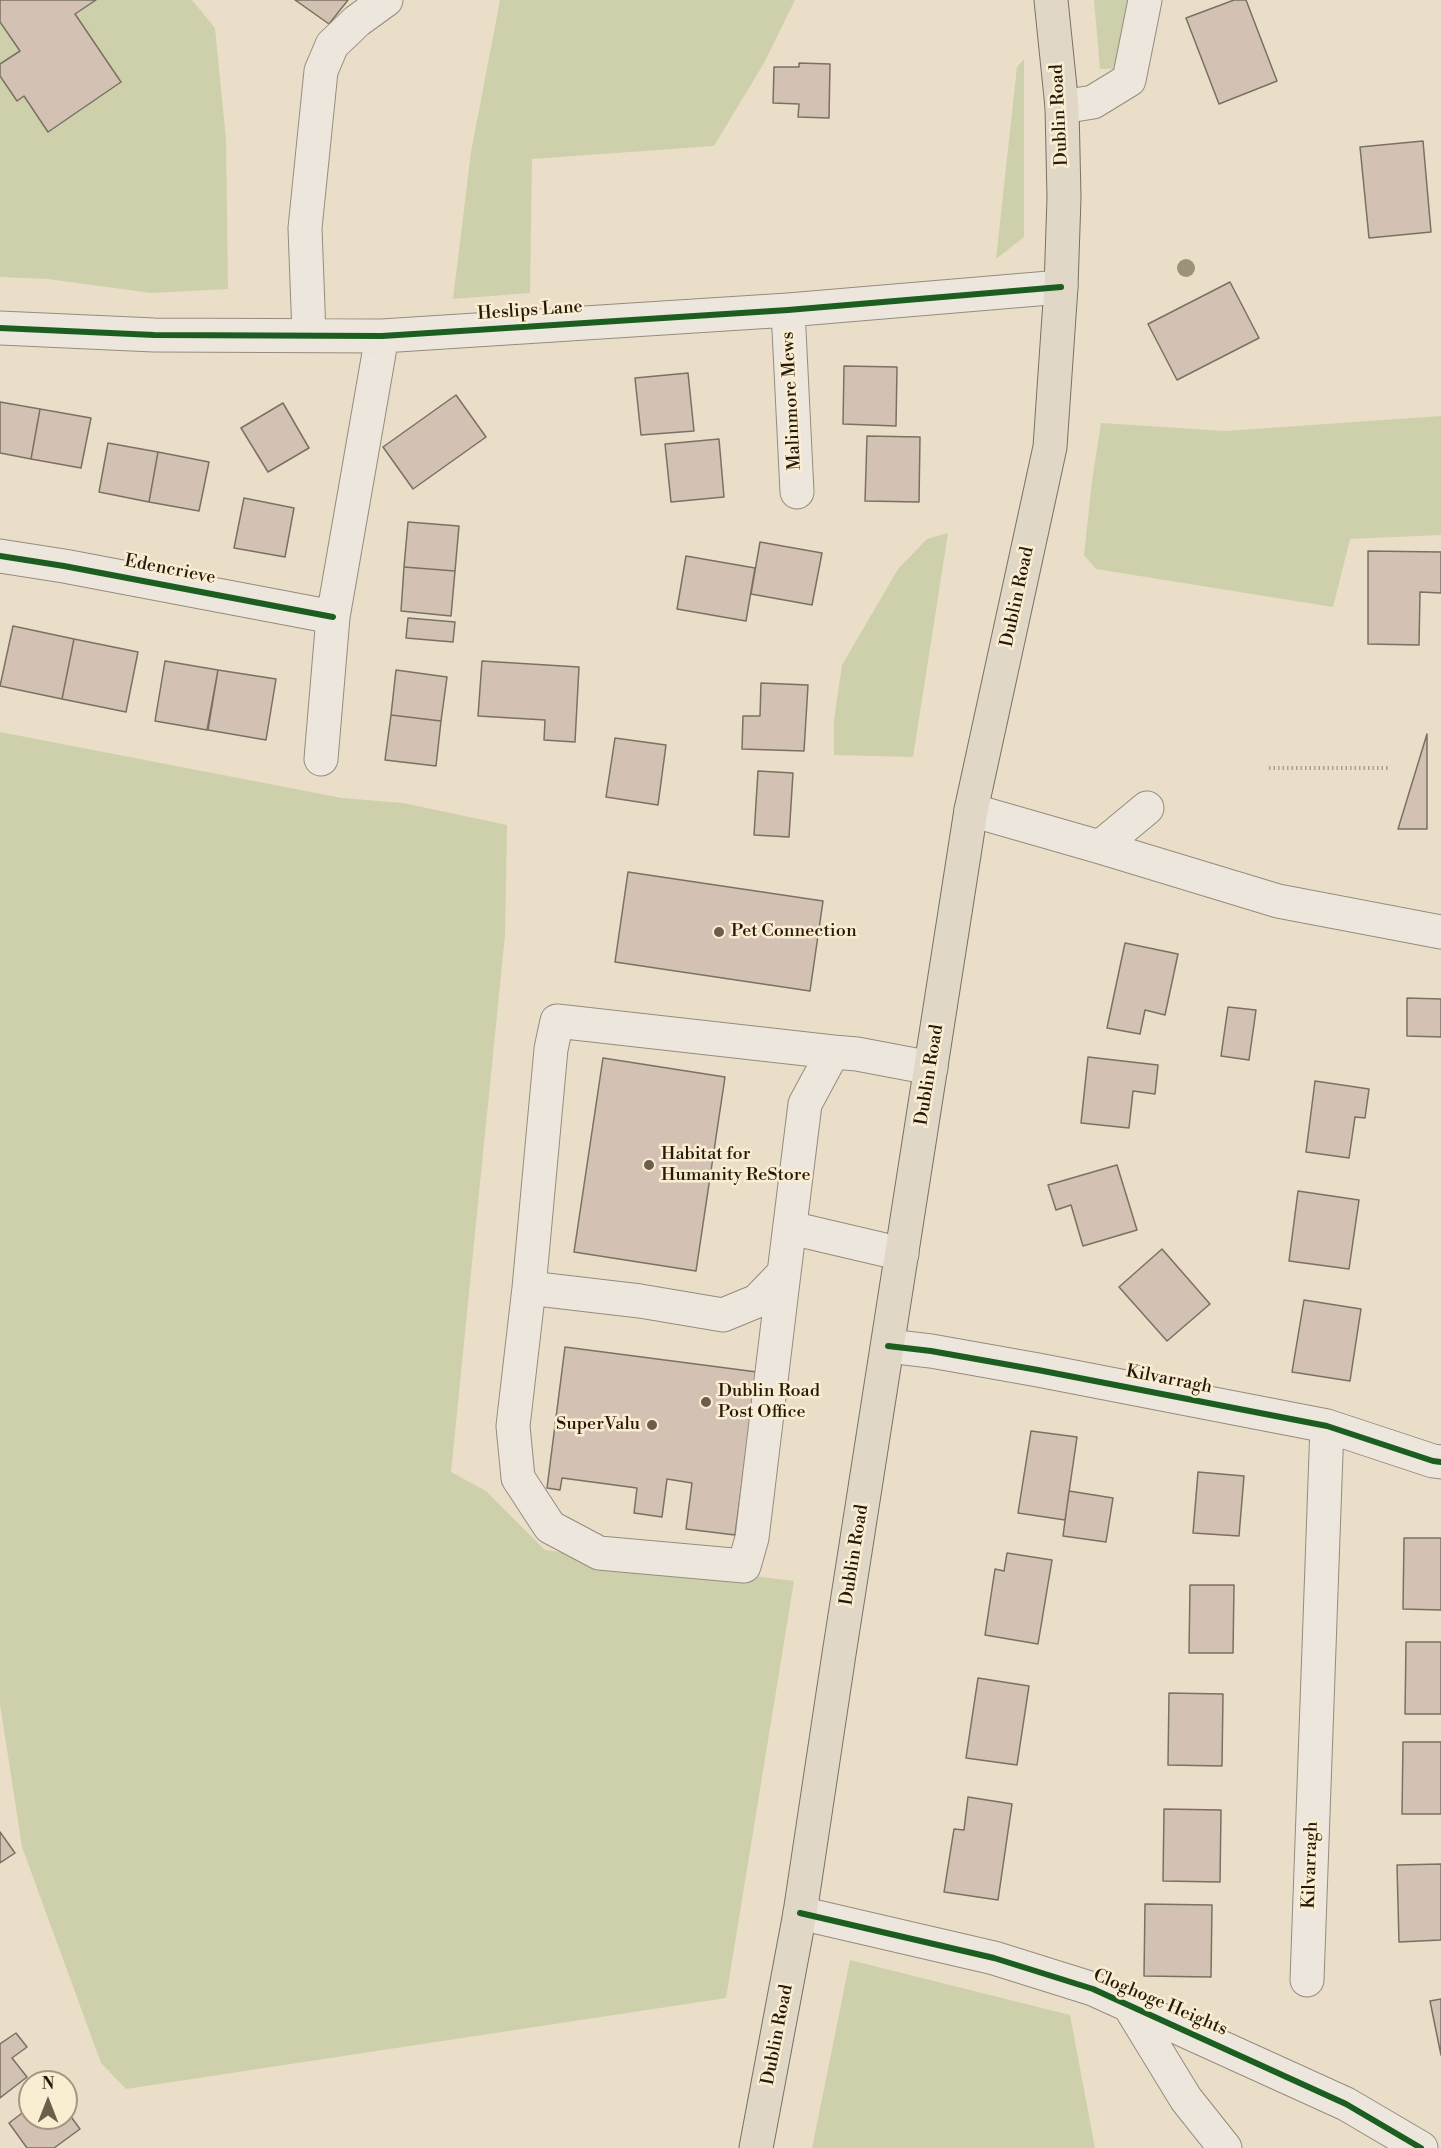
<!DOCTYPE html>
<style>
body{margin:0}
#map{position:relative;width:1441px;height:2148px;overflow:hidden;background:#eadec8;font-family:"Libre Bodoni",serif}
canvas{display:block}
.north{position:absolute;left:18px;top:2070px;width:60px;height:60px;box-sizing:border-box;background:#faedd2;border:2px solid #a59882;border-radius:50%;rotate:0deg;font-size:16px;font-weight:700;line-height:24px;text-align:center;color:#25190a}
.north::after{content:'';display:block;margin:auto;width:21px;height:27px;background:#6a5e4c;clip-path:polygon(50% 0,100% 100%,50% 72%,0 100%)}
</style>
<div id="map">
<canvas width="1441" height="2148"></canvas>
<div class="north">N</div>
</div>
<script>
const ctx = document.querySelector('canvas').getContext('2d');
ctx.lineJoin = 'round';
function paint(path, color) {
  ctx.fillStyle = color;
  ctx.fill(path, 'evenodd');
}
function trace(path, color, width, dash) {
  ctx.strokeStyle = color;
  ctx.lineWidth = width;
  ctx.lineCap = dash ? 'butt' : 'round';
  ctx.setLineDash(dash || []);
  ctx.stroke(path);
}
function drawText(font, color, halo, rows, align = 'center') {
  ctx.font = font + ' "Libre Bodoni",serif';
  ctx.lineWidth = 5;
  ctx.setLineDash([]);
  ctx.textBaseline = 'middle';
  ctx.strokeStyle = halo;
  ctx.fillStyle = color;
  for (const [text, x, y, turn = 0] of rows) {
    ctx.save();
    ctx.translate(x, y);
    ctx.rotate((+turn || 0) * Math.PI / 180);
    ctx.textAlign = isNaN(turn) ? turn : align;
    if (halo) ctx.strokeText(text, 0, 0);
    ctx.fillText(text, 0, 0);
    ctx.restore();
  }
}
paint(new Path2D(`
 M0 0H192L215 28 226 139 228 289 151 293 48 279 0 277Z
 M500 0H795L764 63 714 146 532 159 530 293 453 299 471 152Z
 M1094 0H1130L1115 69H1100Z
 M1024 59V237L996 259 1017 67Z
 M1441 416V535L1350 539 1333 607 1096 569 1084 555 1092 481 1101 423 1225 431Z
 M948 533 913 757 834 755V720L842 665 898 569 927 539Z
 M0 732 342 798 403 803 507 825 505 935 451 1472 486 1491 545 1550 794 1581 726 1998 126 2089 101 2063 22 1847 0 1704Z
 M850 1960 1070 2015 1095 2148H812Z`), '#ced0ab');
const building = new Path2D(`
 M0 0H96L75 14 121 82 48 132 24 96 17 101 0 76V64L20 51 0 22Z
 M295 0H348L329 24Z
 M1234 0H1246L1277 81 1219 104 1186 18Z
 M799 63 830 64 829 118 798 117 799 104 773 103 774 67H799Z
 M1423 141 1431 232 1369 238 1360 147Z
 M1230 282 1259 338 1177 380 1148 324Z
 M844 366 897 367 896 426 843 424Z
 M688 373 694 431 641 435 635 378Z
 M456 395 486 437 413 489 383 447Z
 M0 402 40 409 31 459 0 453Z
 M283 403 309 448 268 472 241 428Z
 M40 409 91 418 81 468 31 459Z
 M867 436 920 437 919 502 865 501Z
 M719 439 724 497 671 502 665 444Z
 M108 443 158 452 149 502 99 492Z
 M158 452 209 462 199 511 149 502Z
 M244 498 294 508 285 557 234 548Z
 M408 522 459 526 455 571 404 567Z
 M760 542 822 553 812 605 751 594Z
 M1368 551 1441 552V593L1420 592 1419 645 1368 644Z
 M686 556 755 568 746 621 677 609Z
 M404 567 455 571 451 616 401 611Z
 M408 618 455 622 453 642 406 638Z
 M13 626 74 639 62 699 0 686Z
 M74 639 138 652 126 712 62 699Z
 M165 661 218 670 207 730 155 721Z
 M482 661 579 667 575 742 544 740 545 720 478 716Z
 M218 670 276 679 266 740 208 730Z
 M396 670 447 677 441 721 391 715Z
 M761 683 808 685 804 751 742 749 743 716H760Z
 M391 715 441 721 436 766 385 760Z
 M1427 734V829H1398Z
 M615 738 666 745 658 805 606 797Z
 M758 771 793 773 789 837 754 835Z
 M628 872 823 901 810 991 615 962Z
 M1125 943 1178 954 1165 1015 1145 1010 1140 1034 1107 1028Z
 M1407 998 1441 999V1037L1407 1036Z
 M1228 1007 1256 1010 1249 1060 1221 1056Z
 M1088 1057 1158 1065 1155 1094 1133 1091 1129 1128 1081 1123Z
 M603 1058 725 1077 696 1271 574 1252Z
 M1315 1081 1369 1089 1365 1118 1355 1117 1349 1158 1306 1152Z
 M1117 1165 1137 1230 1083 1246 1071 1205 1056 1210 1048 1185Z
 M1298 1191 1359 1200 1349 1269 1289 1261Z
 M1162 1249 1210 1304 1167 1341 1119 1287Z
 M1304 1300 1361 1309 1350 1381 1292 1372Z
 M565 1347 757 1372 735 1535 686 1529 692 1483 667 1479 662 1517 634 1513 637 1488 562 1478 560 1490 547 1488Z
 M1031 1431 1077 1437 1065 1520 1018 1513Z
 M1198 1472 1244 1476 1239 1536 1193 1533Z
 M1069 1491 1113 1498 1106 1542 1063 1536Z
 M1404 1538H1441V1610L1403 1609Z
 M1007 1553 1052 1560 1038 1644 985 1635 995 1569 1004 1571Z
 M1190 1585H1234L1233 1653H1189Z
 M1406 1642H1441V1714H1405Z
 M978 1678 1029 1686 1017 1765 966 1758Z
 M1169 1693 1223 1694 1222 1766 1168 1765Z
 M1403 1742H1441V1814H1402Z
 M968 1797 1012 1804 998 1900 944 1892 954 1829 964 1830Z
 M1164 1809 1221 1810 1220 1882 1163 1881Z
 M0 1832 15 1853 0 1863Z
 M1441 1864V1940L1399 1942 1397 1865Z
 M1145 1904 1212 1905 1211 1977 1144 1976Z
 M1441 1999V2055L1430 2001Z
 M16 2033 27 2047 12 2058 27 2077 0 2098V2044Z
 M30 2107V2118H66V2110L80 2129 54 2148H27L9 2123Z`);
paint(building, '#d3c1b3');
trace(building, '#797164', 1.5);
const minor = new Path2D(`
 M1062 107 1093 102 1129 80 1145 0
 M788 310 797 492
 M0 328 154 335 382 336 788 310 1061 287
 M309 335 305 228 321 71 332 45 357 21 386 0
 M0 556 64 566 333 617
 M321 759 333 617 382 336
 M971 810 1100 847 1278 901 1441 932
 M1100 847 1147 808
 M791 1228 902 1254
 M784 1273 752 1538 744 1566 599 1553 550 1527 518 1478 513 1426 529 1288 640 1301 723 1315 757 1301 784 1273 805 1104 833 1052 857 1054 931 1068
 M529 1288 551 1049 557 1021 833 1052
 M888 1346 931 1351 1038 1370 1327 1426 1433 1461 1441 1462
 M800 1913 994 1958 1093 1989 1346 2104 1421 2148
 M1307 1980 1327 1426
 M1128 2004 1186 2099 1225 2148`);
const major = new Path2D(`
 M756 2148 800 1913 839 1654 971 810 1050 447 1061 287 1064 198 1062 107 1051 0`);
trace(minor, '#948c7e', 35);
trace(major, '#797164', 35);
trace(new Path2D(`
 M1269 768H1390`), '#a6a096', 4, [1.5, 3]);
trace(minor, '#ede6dc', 33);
trace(major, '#e0d7c6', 33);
trace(new Path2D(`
 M0 328 154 335 382 336 788 310 1061 287
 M0 556 64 566 333 617
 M888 1346 931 1351 1038 1370 1327 1426 1433 1461 1441 1462
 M800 1913 994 1958 1093 1989 1346 2104 1421 2148`), '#1b5e20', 6);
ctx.fillStyle = '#9a937a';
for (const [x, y] of [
 [1186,268]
]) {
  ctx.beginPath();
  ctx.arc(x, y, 9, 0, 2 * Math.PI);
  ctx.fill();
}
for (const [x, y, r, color] of [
 [719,932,6,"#6a5e4c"],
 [649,1165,6,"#6a5e4c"],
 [706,1402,6,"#6a5e4c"],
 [652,1425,6,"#6a5e4c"]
]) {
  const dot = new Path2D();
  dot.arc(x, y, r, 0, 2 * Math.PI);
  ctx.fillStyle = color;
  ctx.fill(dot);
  trace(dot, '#faedd2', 2);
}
drawText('18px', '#25190a', '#faedd2', [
 ["Dublin Road",1060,115,-93],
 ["Heslips Lane",530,311,-4],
 ["Malinmore Mews",792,401,-93],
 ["Edencrieve",170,570,11],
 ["Dublin Road",1018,597,-78],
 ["Dublin Road",930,1075,-81],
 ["Kilvarragh",1169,1380,11],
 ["Dublin Road",855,1555,-81],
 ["Kilvarragh",1311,1865,-88],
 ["Cloghoge Heights",1160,2003,23],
 ["Dublin Road",778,2035,-79]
]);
drawText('18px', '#25190a', '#faedd2', [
 ["Pet Connection",731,932],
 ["Habitat for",661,1155],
 ["Humanity ReStore",661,1176],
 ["Dublin Road",718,1392],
 ["Post Office",718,1413],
 ["SuperValu",640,1425,"right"]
], 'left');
</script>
